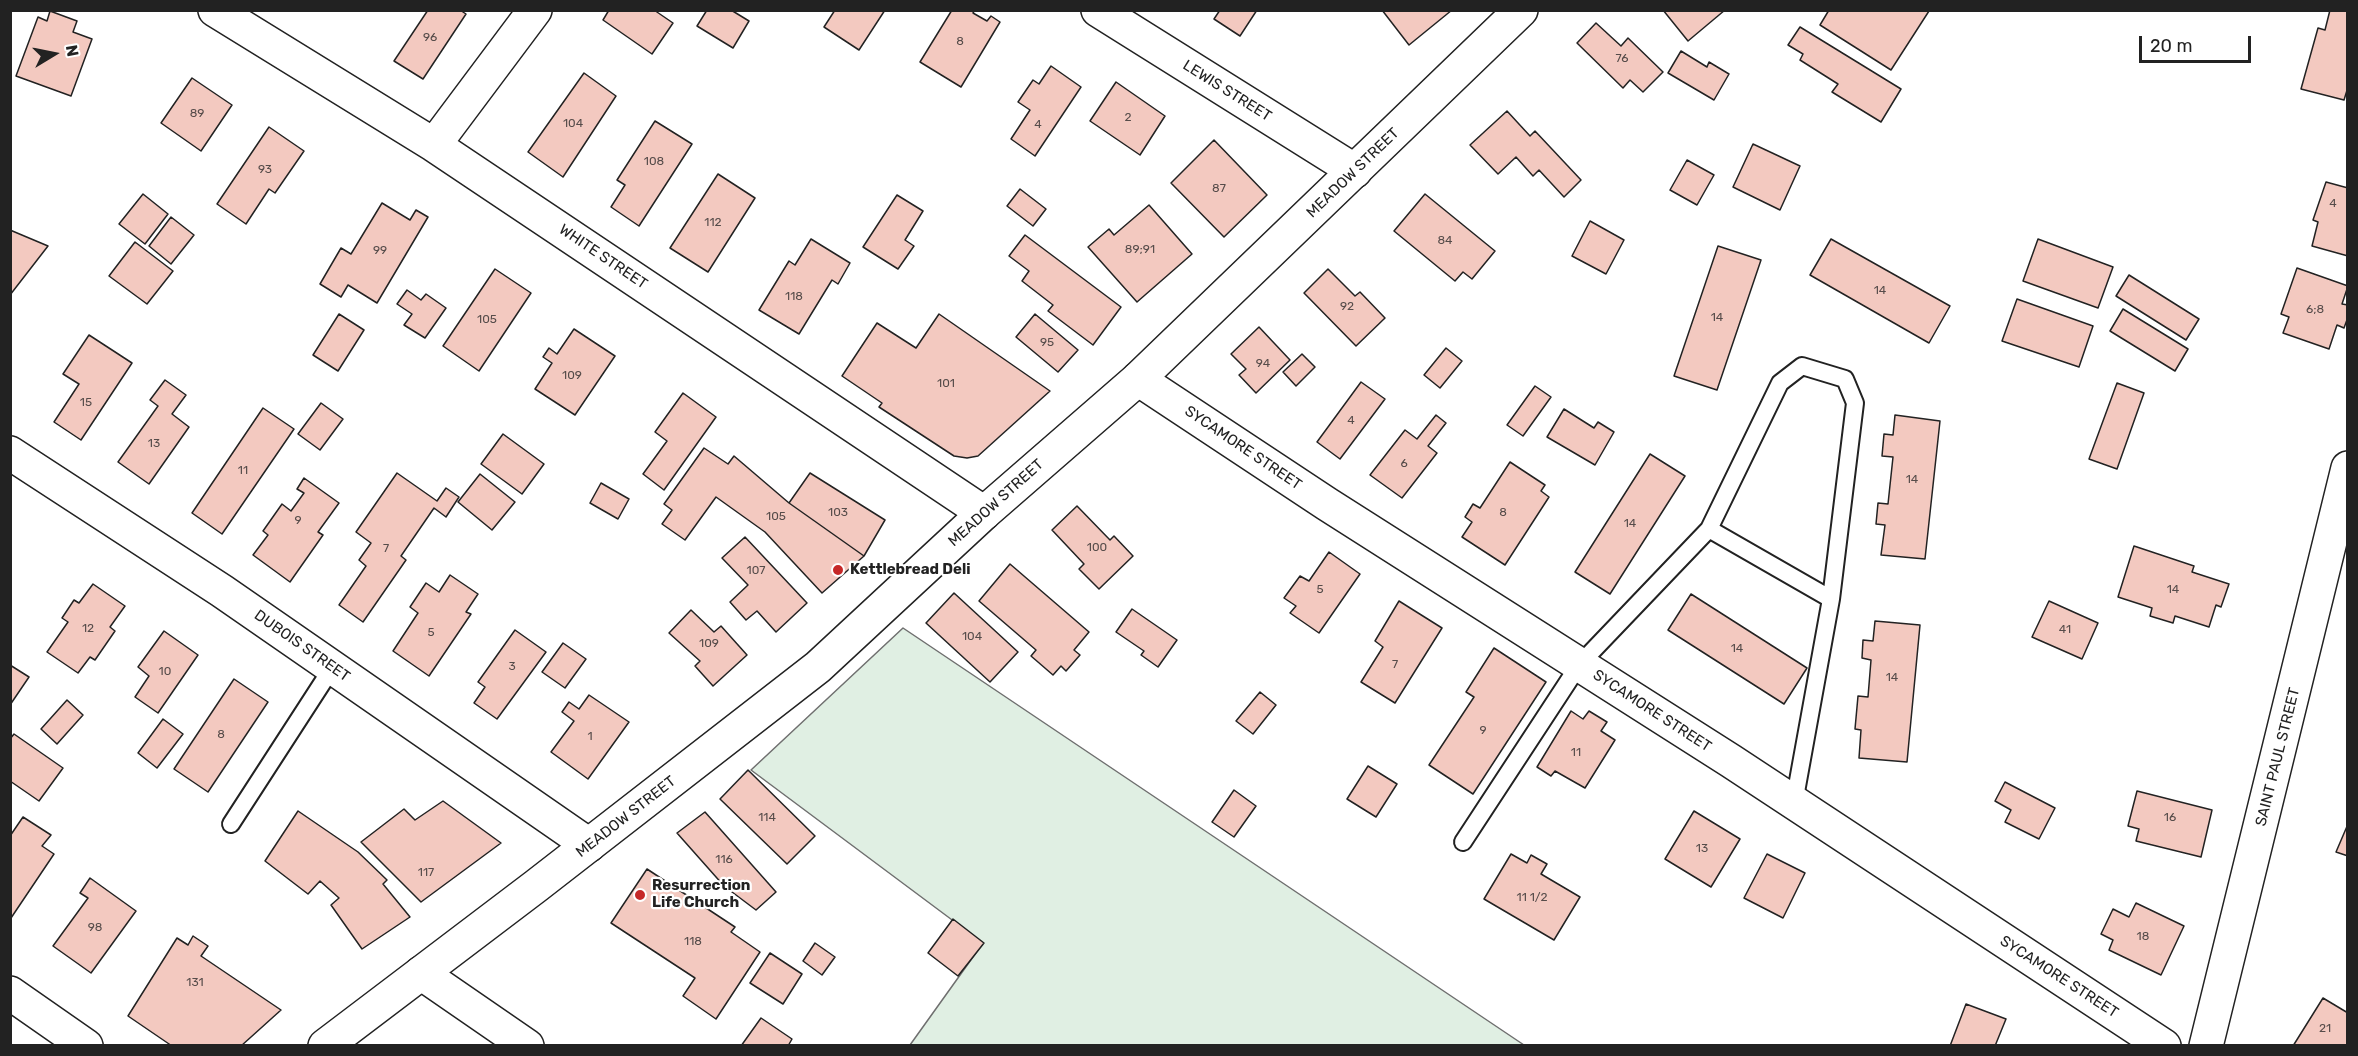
<!DOCTYPE html>
<style>
body{margin:0}
#map{position:relative;width:2358px;height:1056px;overflow:hidden;background:#fff;font-family:Rubik,sans-serif}
canvas{display:block}
.frame{position:absolute;inset:0;border:12px solid #222;pointer-events:none}
.north{position:absolute;left:24px;top:24px;width:60px;height:60px;-webkit-text-stroke:4px #fff;paint-order:stroke;rotate:80deg;font-size:16px;font-weight:700;line-height:24px;text-align:center;color:#222}
.north::after{content:'';display:block;margin:auto;width:21px;height:27px;background:#222;clip-path:polygon(50% 0,100% 100%,50% 72%,0 100%)}
.scale{position:absolute;left:2139px;top:36px;width:112px;height:27px;box-sizing:border-box;border:3px solid #222;border-top:0;padding-left:8px;font-size:18px;line-height:21px;white-space:nowrap;color:#222;-webkit-text-stroke:4px #fff;paint-order:stroke}
</style>
<div id="map">
<canvas width="2358" height="1056"></canvas>
<div class="frame"></div>
<div class="north">N</div>
<div class="scale">20 m</div>
</div>
<script>
const ctx = document.querySelector('canvas').getContext('2d');
ctx.lineJoin = 'round';
function paint(path, color) {
  ctx.fillStyle = color;
  ctx.fill(path, 'evenodd');
}
function trace(path, color, width, dash) {
  ctx.strokeStyle = color;
  ctx.lineWidth = width;
  ctx.lineCap = dash ? 'butt' : 'round';
  ctx.setLineDash(dash || []);
  ctx.stroke(path);
}
function drawText(font, color, halo, rows, align = 'center') {
  ctx.font = font + ' Rubik,sans-serif';
  ctx.lineWidth = 4.5;
  ctx.setLineDash([]);
  ctx.textBaseline = 'middle';
  ctx.strokeStyle = halo;
  ctx.fillStyle = color;
  for (const [text, x, y, turn = 0] of rows) {
    ctx.save();
    ctx.translate(x, y);
    ctx.rotate((+turn || 0) * Math.PI / 180);
    ctx.textAlign = isNaN(turn) ? turn : align;
    if (halo) ctx.strokeText(text, 0, 0);
    ctx.fillText(text, 0, 0);
    ctx.restore();
  }
}
const green = new Path2D(`
 M903 628 1524 1045H910L983 943 751 770Z`);
paint(green, '#e0efe3');
trace(green, '#6f6f6f', 1.5);
const building = new Path2D(`
 M428 10H460L466 14 423 79 394 61Z
 M609 10H654L673 23 652 54 603 20Z
 M707 10H731L749 21 733 48 697 26Z
 M835 10H885L859 50 824 27Z
 M952 10H975L973 13 987 21 991 16 1000 22 961 87 920 62Z
 M1220 10H1257L1240 36 1214 19Z
 M1382 10H1452L1409 45Z
 M1663 10H1725L1688 41Z
 M1829 10H1928L1929 11 1891 70 1820 25Z
 M2330 10H2348V87L2344 100 2301 89 2318 28 2325 30Z
 M50 11 77 21 73 32 92 39 71 96 16 76 38 17 47 21Z
 M1596 23 1621 46 1628 38 1663 72 1643 92 1630 80 1623 88 1577 43Z
 M1800 27 1901 89 1881 122 1832 92 1838 84 1800 60 1803 54 1788 45Z
 M1681 51 1707 67 1709 62 1729 74 1714 100 1668 73Z
 M1051 66 1081 87 1035 156 1011 139 1030 110 1018 102 1033 80 1039 84Z
 M584 73 616 96 563 177 528 152Z
 M192 78 232 105 201 151 161 123Z
 M1116 82 1165 116 1140 155 1090 121Z
 M1507 111 1530 136 1535 131 1581 180 1564 197 1539 170 1533 176 1516 157 1498 174 1470 145Z
 M655 121 692 144 639 226 611 207 625 185 617 180Z
 M269 127 304 151 275 193 269 189 246 224 217 204Z
 M1214 140 1267 195 1224 237 1171 183Z
 M1753 144 1800 166 1780 210 1733 187Z
 M1687 160 1714 175 1697 205 1670 190Z
 M718 174 755 198 708 272 670 248Z
 M2326 182 2348 188V256L2312 246 2318 222 2313 220Z
 M1020 189 1046 209 1033 226 1007 206Z
 M143 194 168 214 145 244 119 224Z
 M1425 194 1495 251 1472 279 1463 272 1455 281 1394 231Z
 M897 195 923 211 905 240 914 246 898 269 863 247Z
 M382 203 410 220 416 210 428 217 377 303 348 285 341 297 320 284 341 248 351 254Z
 M1149 205 1192 254 1137 302 1088 247 1109 229 1114 235Z
 M171 217 194 235 171 264 149 246Z
 M1590 221 1624 240 1606 274 1572 256Z
 M10 230 48 246 10 295Z
 M1025 235 1121 307 1093 345 1048 311 1053 305 1022 281 1029 271 1009 256Z
 M811 239 850 263 838 284 832 280 799 334 759 310 789 261 795 265Z
 M1831 239 1950 306 1929 343 1810 275Z
 M2038 239 2113 267 2098 308 2023 281Z
 M135 242 173 271 147 304 109 276Z
 M1718 246 1761 260 1717 390 1674 376Z
 M2297 268 2348 286 2342 304 2348 305V317L2344 328 2337 325 2329 349 2283 333 2289 317 2281 314Z
 M495 269 531 293 479 371 443 346Z
 M1328 269 1355 296 1360 292 1385 318 1356 346 1304 293Z
 M2129 275 2199 319 2186 340 2116 296Z
 M407 290 421 300 426 294 446 308 425 338 404 325 412 314 397 304Z
 M2017 299 2093 326 2079 367 2002 341Z
 M2123 309 2188 349 2175 371 2110 331Z
 M339 314 364 330 338 371 313 355Z
 M939 314 1050 391 978 456 967 458 954 456 879 407 882 403 842 376 877 323 916 348Z
 M1035 314 1078 350 1058 372 1016 337Z
 M1259 327 1290 360 1256 393 1239 375 1246 369 1231 354Z
 M574 329 615 356 575 415 535 389 552 363 543 357 549 348 557 354Z
 M89 335 132 363 81 440 54 422 79 384 63 374Z
 M1446 348 1462 361 1440 388 1424 375Z
 M1302 354 1315 367 1296 386 1283 372Z
 M165 380 186 395 172 414 189 427 149 484 118 462 158 406 150 400Z
 M1361 382 1385 399 1340 459 1317 442Z
 M2117 383 2144 393 2117 469 2089 459Z
 M1535 386 1551 397 1523 436 1507 425Z
 M683 393 716 417 664 490 643 474 667 441 655 432Z
 M321 403 343 419 320 450 298 434Z
 M263 408 294 429 222 534 192 513Z
 M1564 409 1594 428 1598 422 1614 432 1595 465 1547 437Z
 M1436 415 1446 423 1428 446 1437 453 1402 498 1370 475 1405 430 1417 439Z
 M1895 415 1940 421 1925 559 1881 555 1885 525 1876 524 1878 503 1888 504 1893 457 1882 456 1884 434 1893 435Z
 M503 434 544 464 522 494 481 464Z
 M704 448 728 464 734 456 789 503 864 556 822 593 765 532 716 497 685 540 662 524 672 510 664 504Z
 M1650 454 1685 476 1610 594 1575 572Z
 M1510 462 1545 485 1541 491 1549 497 1505 565 1462 537 1472 522 1465 517 1473 504 1480 508Z
 M397 473 437 501 446 488 459 497 446 517 434 508 401 556 406 560 363 622 339 605 366 566 359 560 371 543 356 532Z
 M810 473 885 520 864 556 789 503Z
 M480 474 515 502 492 530 458 502Z
 M304 478 339 503 318 532 323 535 290 582 253 555 268 535 263 531 282 504 291 511 304 493 297 489Z
 M601 483 629 499 618 519 590 503Z
 M1077 506 1110 540 1114 536 1133 556 1099 589 1079 569 1084 564 1052 530Z
 M745 537 807 603 776 632 757 611 746 620 730 602 748 585 722 558Z
 M2134 546 2194 566 2192 572 2229 584 2221 607 2216 605 2209 627 2175 616 2173 623 2150 616 2152 608 2118 597Z
 M1329 552 1360 574 1319 633 1290 613 1296 606 1284 598 1300 576 1309 581Z
 M1010 564 1089 632 1074 650 1080 655 1066 671 1061 666 1053 675 1031 656 1036 650 979 601Z
 M450 575 478 594 466 612 471 614 429 676 393 651 418 613 410 607 426 583 439 592Z
 M93 584 125 606 110 627 115 631 95 660 90 657 78 673 47 652 68 622 62 618 74 600 79 603Z
 M954 593 1018 652 990 682 926 623Z
 M1691 594 1807 668 1784 704 1668 630Z
 M1399 601 1442 628 1395 703 1361 682 1383 647 1375 641Z
 M2049 601 2098 623 2082 659 2032 637Z
 M1132 609 1177 640 1158 667 1141 655 1144 651 1116 632Z
 M691 610 714 632 721 626 747 655 713 686 695 666 700 661 669 633Z
 M1875 621 1920 625 1907 762 1859 758 1861 730 1855 729 1858 696 1868 697 1871 660 1862 658 1863 640 1873 641Z
 M515 630 546 652 497 719 474 703 485 687 478 682Z
 M164 631 198 655 158 713 135 697 149 676 138 667Z
 M563 643 586 659 565 688 542 672Z
 M1494 648 1546 682 1473 794 1429 765 1474 697 1466 692Z
 M10 665 29 677 10 705Z
 M234 679 268 702 208 792 174 769Z
 M1260 692 1276 705 1253 734 1236 721Z
 M589 695 629 722 588 779 551 752 574 721 562 712 569 702 579 709Z
 M67 700 83 715 57 744 41 729Z
 M1571 711 1583 719 1589 711 1607 722 1601 731 1615 740 1585 788 1555 771 1551 776 1537 767Z
 M163 719 183 734 157 768 138 753Z
 M14 734 63 768 39 801 10 781V739Z
 M1368 766 1397 784 1376 817 1347 799Z
 M748 770 815 836 787 864 720 799Z
 M2005 782 2055 808 2039 839 2005 822 2011 810 1995 801Z
 M1234 790 1256 806 1234 837 1212 822Z
 M2137 791 2212 810 2201 857 2136 841 2139 829 2128 826Z
 M443 801 501 843 421 902 361 842 404 809 415 820Z
 M298 811 358 852 387 880 383 884 410 917 362 949 331 905 339 898 320 881 308 894 265 861Z
 M1694 811 1740 839 1711 887 1665 859Z
 M705 812 776 892 756 910 724 886 677 833Z
 M23 817 51 835 42 846 54 854 11 918 10 836Z
 M2348 824V856L2336 852Z
 M1511 854 1527 863 1531 855 1547 864 1541 874 1580 897 1554 940 1484 899Z
 M1767 854 1805 873 1783 918 1744 898Z
 M647 869 735 927 731 932 760 952 716 1019 683 996 695 978 611 923Z
 M90 878 136 911 91 973 53 946 88 898 80 893Z
 M2136 903 2184 926 2161 975 2109 950 2113 940 2101 934 2113 909 2129 917Z
 M953 919 984 943 958 976 928 953Z
 M193 936 208 946 201 956 281 1010 241 1046H172L128 1016 177 938 188 945Z
 M815 943 835 957 822 975 803 961Z
 M770 953 802 974 783 1004 750 983Z
 M2323 998 2348 1013V1046H2293Z
 M1966 1004 2006 1019 1995 1046H1950Z
 M761 1018 792 1039 788 1046H741Z`);
paint(building, '#f3c9c0');
trace(building, '#222', 1.5);
const service = new Path2D(`
 M1709 529 1831 599
 M231 824 332 668
 M1463 842 1579 665 1709 529 1780 383 1802 366 1845 379 1855 403 1831 599 1794 803`);
const minor = new Path2D(`
 M215 10 434 145 984 513
 M1098 10 1355 171
 M434 145 535 10
 M1138 379 1327 504 1731 761 2164 1046
 M10 453 222 591 589 845
 M421 973 527 1046
 M10 993 86 1046
 M2206 1046 2348 468`);
const tertiary = new Path2D(`
 M325 1046 536 886 818 667 984 513 1138 379 1521 10`);
trace(service, '#222', 20);
trace(minor, '#222', 36);
trace(tertiary, '#222', 36);
trace(service, '#fff', 16);
trace(minor, '#fff', 33);
trace(tertiary, '#fff', 33);
for (const [x, y, r, color] of [
 [838,570,6,"#c62828"],
 [640,895,6,"#c62828"]
]) {
  const dot = new Path2D();
  dot.arc(x, y, r, 0, 2 * Math.PI);
  ctx.fillStyle = color;
  ctx.fill(dot);
  trace(dot, '#fff', 2);
}
drawText('12px', '#564c4a', null, [
 ["96",430,38],
 ["8",960,42],
 ["76",1622,59],
 ["89",197,114],
 ["2",1128,118],
 ["104",573,124],
 ["4",1038,125],
 ["108",654,162],
 ["93",265,170],
 ["87",1219,189],
 ["4",2333,204],
 ["112",713,223],
 ["84",1445,241],
 ["89;91",1140,250],
 ["99",380,251],
 ["14",1880,291],
 ["118",794,297],
 ["92",1347,307],
 ["6;8",2315,310],
 ["14",1717,318],
 ["105",487,320],
 ["95",1047,343],
 ["94",1263,364],
 ["109",572,376],
 ["101",946,384],
 ["15",86,403],
 ["4",1351,421],
 ["13",154,444],
 ["6",1404,464],
 ["11",243,471],
 ["14",1912,480],
 ["103",838,513],
 ["8",1503,513],
 ["105",776,517],
 ["9",298,521],
 ["14",1630,524],
 ["100",1097,548],
 ["7",386,549],
 ["107",756,571],
 ["5",1320,590],
 ["14",2173,590],
 ["12",88,629],
 ["41",2065,630],
 ["5",431,633],
 ["104",972,637],
 ["109",709,644],
 ["14",1737,649],
 ["7",1395,665],
 ["3",512,667],
 ["10",165,672],
 ["14",1892,678],
 ["9",1483,731],
 ["8",221,735],
 ["1",590,737],
 ["11",1576,753],
 ["114",767,818],
 ["16",2170,818],
 ["13",1702,849],
 ["116",724,860],
 ["117",426,873],
 ["11 1/2",1532,898],
 ["98",95,928],
 ["18",2143,937],
 ["118",693,942],
 ["131",195,983],
 ["21",2325,1029]
]);
drawText('15px', '#222', '#fff', [
 ["LEWIS STREET",1227,91,32],
 ["MEADOW STREET",1353,173,-44],
 ["WHITE STREET",603,257,34],
 ["SYCAMORE STREET",1243,448,34],
 ["MEADOW STREET",996,503,-42],
 ["DUBOIS STREET",302,646,35],
 ["SYCAMORE STREET",1652,711,33],
 ["SAINT PAUL STREET",2278,757,-76],
 ["MEADOW STREET",626,817,-38],
 ["SYCAMORE STREET",2059,977,33]
]);
drawText('bold 15px', '#222', '#fff', [
 ["Kettlebread Deli",850,570],
 ["Resurrection",652,886],
 ["Life Church",652,903]
], 'left');
</script>
